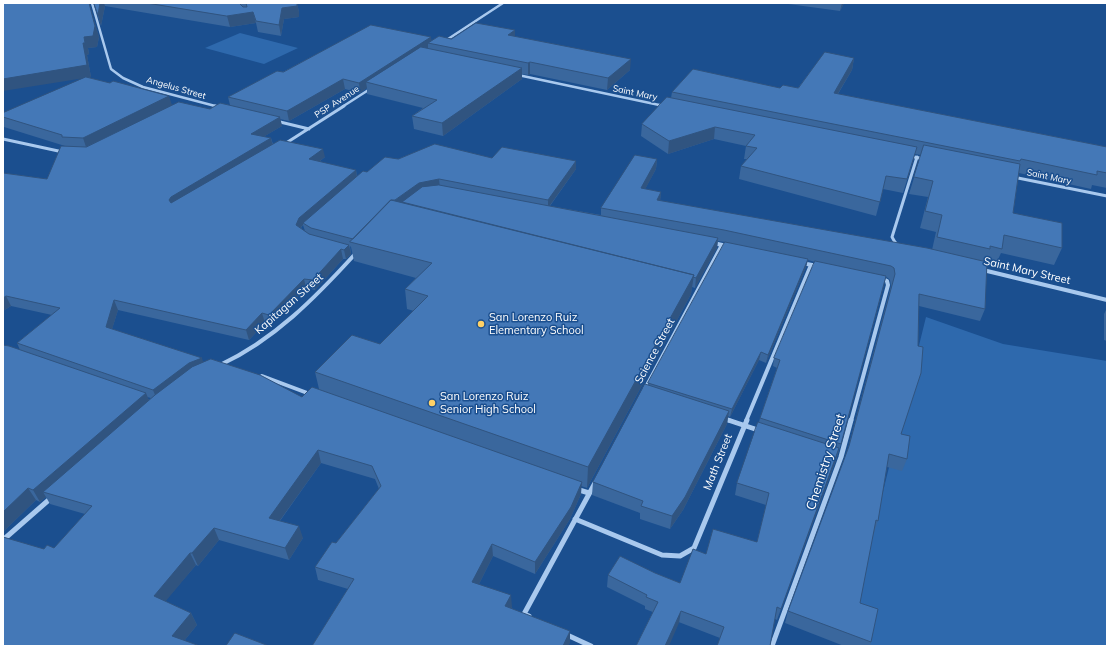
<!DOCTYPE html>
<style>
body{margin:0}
#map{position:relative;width:1110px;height:649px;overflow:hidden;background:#1b4f8f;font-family:Mulish,sans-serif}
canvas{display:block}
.frame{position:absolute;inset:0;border:4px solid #fff;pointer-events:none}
</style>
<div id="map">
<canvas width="1110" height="649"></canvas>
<div class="frame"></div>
</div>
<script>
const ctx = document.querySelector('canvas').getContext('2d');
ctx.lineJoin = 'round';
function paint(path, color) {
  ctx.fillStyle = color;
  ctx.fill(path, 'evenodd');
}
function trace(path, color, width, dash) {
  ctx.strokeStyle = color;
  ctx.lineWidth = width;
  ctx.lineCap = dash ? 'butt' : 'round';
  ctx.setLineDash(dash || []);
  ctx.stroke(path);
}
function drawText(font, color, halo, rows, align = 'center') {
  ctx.font = font + ' Mulish,sans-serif';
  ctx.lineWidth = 3;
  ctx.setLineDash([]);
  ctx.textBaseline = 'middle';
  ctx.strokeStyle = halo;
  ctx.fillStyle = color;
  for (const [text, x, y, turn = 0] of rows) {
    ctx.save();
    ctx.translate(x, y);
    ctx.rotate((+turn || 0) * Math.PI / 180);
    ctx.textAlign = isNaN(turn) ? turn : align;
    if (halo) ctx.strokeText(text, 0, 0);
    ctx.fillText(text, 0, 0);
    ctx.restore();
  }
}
paint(new Path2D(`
 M240 33 298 48 264 64 205 48Z
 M926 317 1003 344 1107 361V646H845Z`), '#2e69ad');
trace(new Path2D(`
 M92 3 111 69 123 78 143 87 219 107
 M445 41 503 3
 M518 75 664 106
 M342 107 370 89`), '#a9c9ee', 2.5);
trace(new Path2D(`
 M215 106 219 107
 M276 121 309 129
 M3 139 63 152
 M283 145 344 106
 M910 156 924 159
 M1013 177 1107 196
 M712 243 718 244
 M896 244 892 237 917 157`), '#a9c9ee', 3);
trace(new Path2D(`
 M713 243 727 246
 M895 243 897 247
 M802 263 817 266
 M983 270 1107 300
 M220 365C274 340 316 297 356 253
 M262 376 310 394
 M645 389 722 245
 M724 419 731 421
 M746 421 811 265
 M851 421 888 285 887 281 881 278`), '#a9c9ee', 4);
trace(new Path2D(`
 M728 420 761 431
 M576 489 589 493
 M575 519 662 555 680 556 694 548 747 420
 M3 540 51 498
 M529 616 524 614 595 483
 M565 634 591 646
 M772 646 841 457 851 420`), '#a9c9ee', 5);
paint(new Path2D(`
 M3 3H90L89 4 99 37 97 47 88 48 89 54 87 55 91 77H88L172 105 210 109 230 105 228 97 283 72 431 41 515 30V37L630 70 607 90 530 74 528 75 522 74V79L443 136 414 129 412 116 423 108 367 94V88L360 93 345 89 289 121 280 119 282 126 263 137 271 138 273 144 325 157 319 162 356 170 357 177 398 159 492 158 576 161V169L550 206 601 215V208L657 159 656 169 645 189 661 192 660 201 932 250 936 232 920 228 928 197 909 194 921 155 915 154 903 193 883 189 876 216 739 179 741 166 747 159H744L746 146 714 139 668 154 641 136 642 124 671 98 672 92 780 88H798L854 58 852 70 838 94 1107 147V188L1092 185 1091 189 1019 173 1013 213 1062 248 1054 265 1001 253 995 266 987 264 985 309 980 321 919 306 901 434 907 459 902 471 887 467 878 521 874 533H873L860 603 871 642 870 646H844L785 623 788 611 847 452 891 286 890 280 888 278 886 277 841 444 836 460 777 620 775 619 720 638 645 609V606L607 587 608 575 655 573 680 583 706 554 757 542 766 505 735 495 737 483 759 422 760 418 777 368 773 366 774 358 815 262 808 260 806 267 766 363 759 360 730 417 728 416 727 424 683 510 670 529 640 519V513L592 495 593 482 648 385V383L725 242 718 241 717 248 695 288 692 287 691 294 587 488 581 486V494L570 519 535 574 493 556 479 584 512 607 511 609 570 643 348 589 318 580 315 567 336 543 379 489 375 479 321 463 280 521 303 538 289 560 219 540 198 566 196 565 165 601 191 613 197 625 184 641 3 646 44 549 54 548 85 514 50 504 46 497 40 502 36 500 3 532V345L20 350 17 343 52 315 11 306 3 311V173L47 179 65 146 4 127 3 126V113L85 78ZM303 225 305 231 301 228ZM350 246 351 247 354 261 416 278 405 289 407 309 414 311 380 344 315 372 319 389 302 397 204 362 112 329 118 310 249 340 265 323 271 325 306 288 315 290 343 259H346L351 254ZM147 397 151 398 149 400Z
 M94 3H297L299 12V17L284 19 281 36 258 32 256 23 230 27 105 6 101 26Z
 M781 3H844L840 11Z
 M1107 308V341L1104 340V314Z`), '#3a679d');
paint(new Path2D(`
 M89 3H90L89 4 99 37 97 47 88 48 89 54 87 55 91 77 3 91V79L83 43Z
 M100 3H104L105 6 101 26 98 15Z
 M297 3 299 12V17L284 19 281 36 279 25 282 8Z
 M842 3H844L840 11Z
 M253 12 256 23 230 27 227 16Z
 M515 30V41L508 35Z
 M431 37 432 44 428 43V48L373 84 366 82 367 88 360 93 359 83Z
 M854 58 852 70 831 105 834 93Z
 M631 59 630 70 607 90 608 78Z
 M530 62V74L528 75V63Z
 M522 68V79L443 136 442 123Z
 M343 79 345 89 289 121 287 111Z
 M169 96 173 108 87 150 83 138Z
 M280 117 282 126 253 143 251 134Z
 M715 127 714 139 668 154 669 141Z
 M271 138 273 147 173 206 169 200 171 197Z
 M323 149 325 157 311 168 309 159Z
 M657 159 656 169 640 199 641 188Z
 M576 161V169L548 208V200Z
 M356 170 357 178 303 223V225L301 227 298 234 296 225 299 218Z
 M439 179 440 188 360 244 390 204 419 183Z
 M661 192 660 203 657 200Z
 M718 238 717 248 695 288 696 278Z
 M349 245 351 254 346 259 344 250Z
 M341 249 343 259 315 290 313 280Z
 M808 259 806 267 766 363 768 355Z
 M694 275 691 294 587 488 588 467Z
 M304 279 306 288 271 325 269 315Z
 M6 296 11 306 3 311V298Z
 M114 300 118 310 110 336 106 327Z
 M262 313 265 323 249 340 246 330Z
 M761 352 759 360 730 417 732 409Z
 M202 358 205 368 157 400 153 390 189 363Z
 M146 393 151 405 43 492 46 497 40 502 33 490Z
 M729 411 727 424 683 510 670 529 672 516Z
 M839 448 836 460 777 620 781 609Z
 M318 450 321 463 273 530 269 518Z
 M582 482 581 494 570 519 535 574V562Z
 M28 488 36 500 3 532V512Z
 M299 526 303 538 289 560 285 548Z
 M214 528 219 540 198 566 192 553Z
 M492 544 493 556 474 594 472 582Z
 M190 553 196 565 160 608 154 596Z
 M511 595 512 607 506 619 505 606Z
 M681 611 679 623 669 646H665Z
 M191 613 197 625 180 646 172 636Z
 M570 631V643L568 646H563Z`), '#305480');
const building = new Path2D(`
 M3 3H89L95 26 93 36 84 37 85 43H83L87 65 3 79Z
 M94 3H100L98 15Z
 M147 3H239L243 7H247L246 3H297V6L282 8 279 25 256 21 253 12 227 16Z
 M476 23 515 30 508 35 631 59 608 78 530 62 528 63 428 43 439 36 451 39Z
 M371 25 431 37 359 83 343 79 287 111 228 97 277 71 283 72Z
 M421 47 522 68 442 123 412 116 437 100 366 82Z
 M825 52 854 58 834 93 1107 147V173L1097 171V175L1021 159 1020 161 672 92 693 69 780 88 783 85 798 88Z
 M86 77 110 83 113 81 169 96 83 138 62 137V135L3 117V113Z
 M667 97 917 147 907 179 886 176 880 202 741 166 757 148 746 146 755 135 715 127 669 141 642 124Z
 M179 102 210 109 220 103 280 117 251 134 271 138 171 197 169 200 171 203 280 140 323 149 309 159 356 170 299 218 296 225 309 234 349 245 344 250 341 249 313 280 304 279 269 315 262 313 246 330 114 300 106 327 202 358 189 363 153 390 17 343 60 308 6 296 3 298V173L47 179 61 146 86 147Z
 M435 144 492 158 502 147 576 161 548 200 439 179 419 183 395 200H391L353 239 311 228 303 223 363 171 367 172 385 157 398 159Z
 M924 145 1020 164 1013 213 1062 223V248L1004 235 1002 249 990 246V249L937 237 942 215 925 211 933 181 914 177Z
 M635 155 657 159 641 188 661 192 657 200 927 248 987 262 985 309 919 294 918 346 923 347 921 373 901 434 910 436 907 459 889 454 878 521 876 520 860 603 878 609 871 642 788 611 849 446 895 274 894 268 891 266 724 230 601 208Z
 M439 185 718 238 696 278 693 277 694 275 402 202 422 187Z
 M391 200 694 275 588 467 315 372 352 335 380 344 428 296 405 289 432 263 350 242Z
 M725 242 808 259 768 355 761 352 732 409 648 383Z
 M815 261 886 276 841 444 760 418 780 360 774 358Z
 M3 345 9 346 146 393 33 490 28 488 3 512Z
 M211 359 260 375 302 397 312 387 582 482 571 507 535 562 492 544 472 582 511 595 505 606 570 631 563 646H312L354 579 315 567 332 542 336 543 381 486 372 466 318 450 269 518 299 526 285 548 214 528 192 553H190L154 596 191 613 172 636 200 646H3V537L44 549 47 545 54 548 92 506 43 492 155 395 192 367Z
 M645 384 729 411 685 497 672 516 641 506 643 501 593 482Z
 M758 422 839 448 781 609 777 607 770 646H717L724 627 681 611 665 646H636L658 602 646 597 647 595 608 575 620 556 655 573 680 583 693 549 706 554 713 529 757 542 769 493 737 483Z
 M235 633 269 646H226Z`);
paint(building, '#4478b7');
trace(building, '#305480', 1);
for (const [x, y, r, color] of [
 [481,324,4,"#ffd166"],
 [432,403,4,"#ffd166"]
]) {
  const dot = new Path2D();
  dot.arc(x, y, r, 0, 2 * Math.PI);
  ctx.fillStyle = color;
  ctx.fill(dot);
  trace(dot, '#1b4f8f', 1.5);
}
drawText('9px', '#fff', '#1b4f8f', [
 ["Angelus Street",176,88,16],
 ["Saint Mary",635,93,12],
 ["PSP Avenue",337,102,-33],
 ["Saint Mary",1049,177,12]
]);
drawText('11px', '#fff', '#1b4f8f', [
 ["Saint Mary Street",1027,271,13],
 ["Kapitagan Street",289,304,-41],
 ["Science Street",655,351,-62],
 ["Math Street",718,462,-68]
]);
drawText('11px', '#fff', '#1b4f8f', [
 ["San Lorenzo Ruiz",489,318],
 ["Elementary School",489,331],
 ["San Lorenzo Ruiz",440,397],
 ["Senior High School",440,410]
], 'left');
drawText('13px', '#fff', '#1b4f8f', [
 ["Chemistry Street",826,462,-72]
]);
</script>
